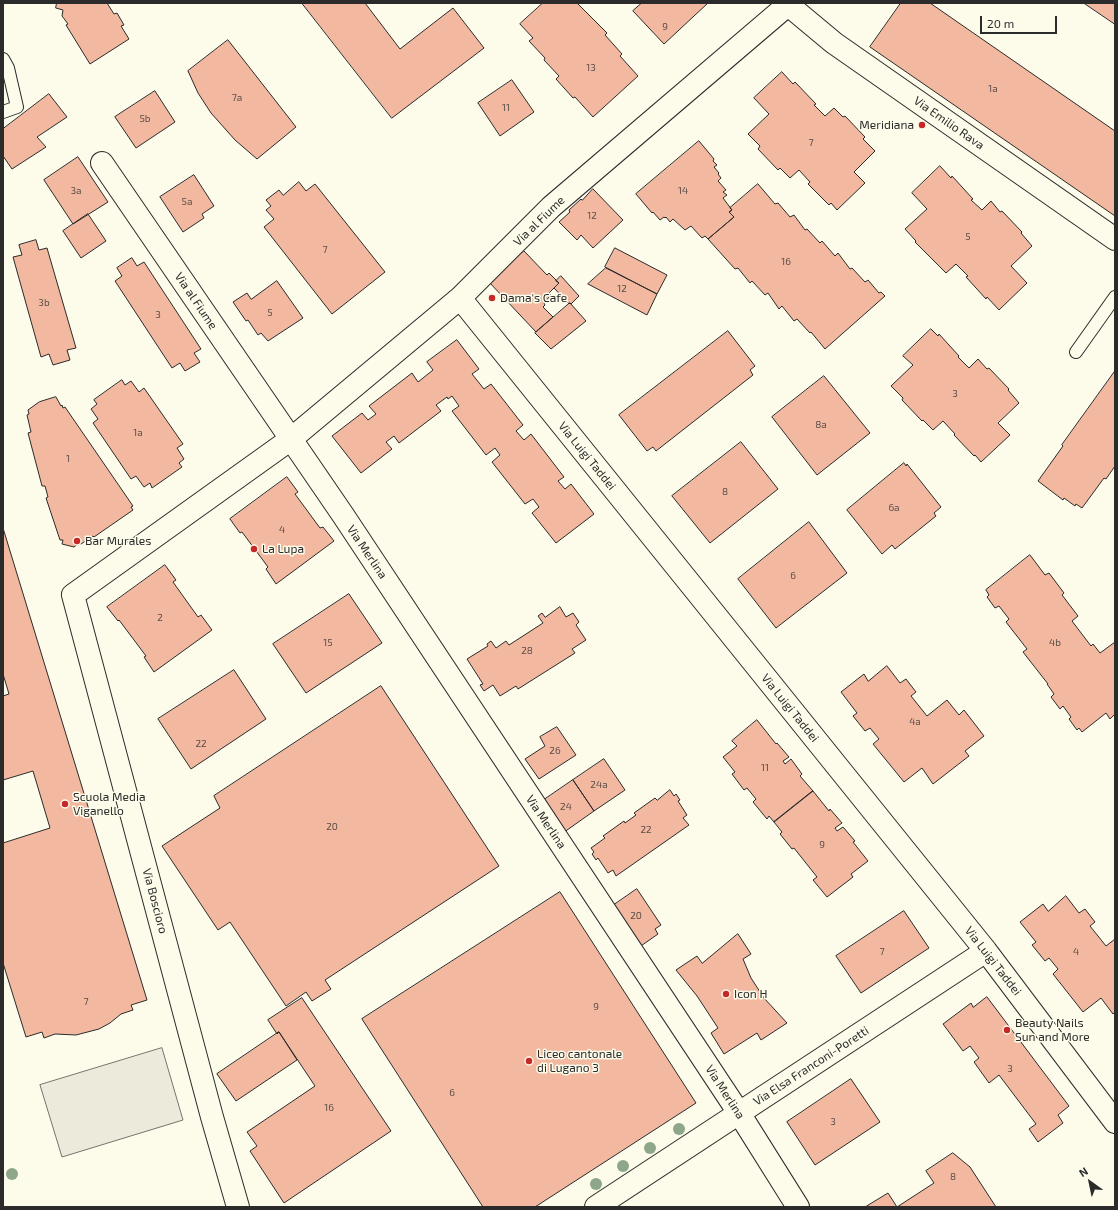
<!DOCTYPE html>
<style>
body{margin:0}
#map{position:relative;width:1118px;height:1210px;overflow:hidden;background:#fdfbea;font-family:"Exo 2",sans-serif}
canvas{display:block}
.frame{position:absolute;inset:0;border:4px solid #2b2b2b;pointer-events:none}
.north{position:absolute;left:1070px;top:1162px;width:40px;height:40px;-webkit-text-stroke:3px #fdfbea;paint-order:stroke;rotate:327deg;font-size:11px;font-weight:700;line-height:16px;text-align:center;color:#2b2b2b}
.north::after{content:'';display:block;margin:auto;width:14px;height:18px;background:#2b2b2b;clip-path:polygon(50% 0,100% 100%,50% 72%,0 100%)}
.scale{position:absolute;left:980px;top:16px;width:77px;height:18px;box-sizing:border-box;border:2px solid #2b2b2b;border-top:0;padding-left:5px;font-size:12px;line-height:14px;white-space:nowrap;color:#2b2b2b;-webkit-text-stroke:3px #fdfbea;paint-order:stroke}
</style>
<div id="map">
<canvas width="1118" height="1210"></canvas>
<div class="frame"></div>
<div class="north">N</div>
<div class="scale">20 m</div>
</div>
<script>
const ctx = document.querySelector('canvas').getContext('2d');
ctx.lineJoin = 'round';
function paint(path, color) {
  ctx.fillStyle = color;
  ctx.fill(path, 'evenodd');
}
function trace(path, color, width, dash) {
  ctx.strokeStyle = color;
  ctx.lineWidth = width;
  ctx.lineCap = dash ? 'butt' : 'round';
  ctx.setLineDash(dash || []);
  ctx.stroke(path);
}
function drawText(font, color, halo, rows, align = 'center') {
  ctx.font = font + ' "Exo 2",sans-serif';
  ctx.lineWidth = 3;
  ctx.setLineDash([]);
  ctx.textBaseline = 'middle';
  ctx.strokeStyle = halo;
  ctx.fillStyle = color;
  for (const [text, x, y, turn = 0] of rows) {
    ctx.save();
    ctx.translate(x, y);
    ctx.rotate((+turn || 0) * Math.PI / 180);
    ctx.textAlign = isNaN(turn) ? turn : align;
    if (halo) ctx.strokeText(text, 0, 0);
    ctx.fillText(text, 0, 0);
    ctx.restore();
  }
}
const green = new Path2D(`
 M162 1048 183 1120 62 1157 40 1085Z`);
paint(green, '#ecebdb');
trace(green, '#74746e', 1);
const building = new Path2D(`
 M57 3H107L114 14 117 13 124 25 121 26 129 39 90 64 66 25 68 24 62 16 63 10 56 8Z
 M302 3H365L400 49 453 8 484 48 392 118Z
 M543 3H577L607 33 605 35 622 54 620 56 638 76 593 117 575 97 573 98 556 79 559 76 544 60 545 58 529 41 533 38 520 24Z
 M642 3H708L664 44 633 11Z
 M901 3H930L1115 131V216L870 47Z
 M1084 3H1115V24Z
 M228 40 296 127 257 159 235 140 211 113 198 93 188 71Z
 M782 72 793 84 795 82 816 104 814 105 825 116 834 108 843 117 845 116 865 137 863 139 875 151 854 172 865 183 837 210 831 203 829 205 808 184 810 182 799 170 790 178 780 168 778 170 758 149 760 146 748 134 769 114 754 98Z
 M512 80 534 112 500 136 478 103Z
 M155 91 175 122 136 148 115 117Z
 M49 94 67 117 37 137 46 147 12 169 3 156V129Z
 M699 141 714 159 713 161 717 165 714 167 719 173 718 174 721 178 718 181 726 190 723 192 727 195 723 198 732 210 729 212 734 217 708 239 705 236 702 238 691 226 685 230 673 219 670 222 666 217 665 218 664 217 660 220 653 212 652 213 636 194Z
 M78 157 108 202 73 224 44 180Z
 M940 166 951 178 952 176 973 199 971 200 982 210 991 201 1000 212 1002 211 1022 232 1021 233 1032 246 1011 266 1027 283 999 310 987 297 986 299 966 277 968 276 956 264 946 273 915 242 916 241 905 229 927 209 912 193Z
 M194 175 214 206 202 214 204 218 183 232 160 197Z
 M299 182 306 191 315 184 385 272 332 314 264 227 274 219 266 210 271 206 266 200 279 190 283 195Z
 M758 184 775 204 778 203 790 217 794 215 805 230 807 229 820 243 822 241 835 256 838 253 850 269 852 268 865 282 868 280 879 293 881 292 885 296 825 349 811 332 810 333 797 319 794 321 782 306 779 309 768 293 765 295 752 281 750 283 738 268 735 269 708 239 734 217 729 212 732 210 730 208Z
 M593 189 623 220 593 248 581 235 577 240 559 222 570 212 569 210 581 199 582 200Z
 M88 214 106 241 81 258 63 231Z
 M36 240 39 250 47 248 76 348 67 350 70 360 53 365 49 354 41 357 13 257 22 255 19 245Z
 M615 248 667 275 657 294 605 267Z
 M524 251 547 275 549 273 559 283 549 293 551 295 544 303 545 305 543 307 553 317 536 332 489 282Z
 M132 258 137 266 144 262 201 349 194 353 200 362 185 371 180 363 172 368 115 281 122 276 117 268Z
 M606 268 657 294 647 315 588 284Z
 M561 276 579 296 571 304 570 303 569 304 554 288 559 283 556 281Z
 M277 281 303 318 268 341 261 333 258 335 248 320 246 321 233 302 247 293 251 299Z
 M570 303 586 321 551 349 535 333Z
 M931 329 938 336 939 334 959 356 958 357 969 368 978 359 987 369 989 368 1009 389 1008 390 1019 403 998 423 1010 435 981 462 975 455 974 456 954 435 955 434 943 421 933 430 923 420 922 421 902 400 903 398 891 386 913 365 903 356Z
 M728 331 755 366 750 370 753 375 656 451 653 447 647 451 619 415Z
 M457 340 479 369 472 374 484 389 491 384 523 425 516 431 524 440 531 434 564 477 558 481 565 489 571 484 594 514 556 543 532 513 539 507 533 499 525 504 492 462 500 455 495 448 486 455 452 411 459 406 452 396 448 399 447 397 436 405 441 411 399 443 394 436 386 442 392 449 361 473 332 436 362 413 368 420 376 414 369 406 412 373 418 382 433 370 427 362Z
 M1115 371V466L1106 479 1104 478 1082 508 1076 504 1075 506 1064 498 1063 500 1038 481 1063 446 1062 445Z
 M824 376 870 433 817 475 772 417Z
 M122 380 125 385 131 381 139 392 144 388 183 444 177 448 184 459 179 463 182 467 152 488 150 483 144 487 136 476 131 479 93 423 98 419 91 409 97 404 94 400Z
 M56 397 61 406 62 405 63 408 65 407 133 506 131 507 133 510 94 537 93 536 81 544 79 543 74 547 62 544 63 540H60L46 498 48 497 45 486H42L28 433 31 432 27 415 29 414 28 410 39 402Z
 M741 442 778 489 710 543 672 496Z
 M904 463 906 466 907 464 941 507 934 513 936 516 895 549 892 545 882 554 847 510Z
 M287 477 298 492 295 494 320 528 323 527 334 541 276 584 266 569 268 567 242 532 240 533 230 519Z
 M809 522 847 573 776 628 738 579Z
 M3 528 147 1000 131 1005 133 1010 121 1014 110 1023 99 1029 76 1035 55 1034 44 1038 42 1032 26 1037 3 963V843L50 828 33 771 3 780V696L9 694 3 674Z
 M1030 555 1045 575 1049 573 1064 593 1062 595 1078 616 1072 621 1091 646 1093 644 1100 653 1115 642V714L1110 719 1106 713 1082 732 1079 728 1077 730 1069 719 1071 717 1063 706 1060 709 1051 697 1054 694 1047 684H1048L1023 652 1027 649 1006 622 1009 619 999 606 995 608 987 597 989 595 986 590Z
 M165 565 176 580 173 582 198 617 201 615 212 630 154 672 144 657 146 656 119 620 118 621 107 607Z
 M349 594 382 643 306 693 273 644Z
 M560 607 566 617 573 613 579 622 576 625 586 640 572 649 575 653 518 689 516 686 500 696 493 685 484 691 480 685 483 684 467 659 488 646 487 644 491 641 496 648 506 641 509 645 543 623 538 616 542 613 545 617Z
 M887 666 900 683 906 679 916 692 911 696 927 716 947 700 959 715 964 710 984 736 965 751 969 756 933 784 922 768 904 782 873 744 879 739 870 728 865 731 853 716 857 713 841 692 864 674 868 681Z
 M234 670 266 719 191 769 158 719Z
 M381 686 499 866 325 980 331 989 312 1001 306 992 286 1006 230 922 218 930 162 846 220 808 214 796Z
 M757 720 776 744 777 743 789 757 783 761 785 764 791 759 802 774 800 776 813 791 774 822 769 816 767 819 753 802 756 799 747 788 744 790 732 774 735 772 723 757 737 746 732 741Z
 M557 727 576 755 539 779 525 759 545 746 540 737Z
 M604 759 625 790 594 811 573 780Z
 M573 780 594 811 560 835 538 804Z
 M670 790 674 796 676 794 680 800 678 801 687 815 683 818 689 825 616 876 613 870 608 873 598 858 596 860 592 854 594 852 591 848 605 838 603 836 624 821 625 823 636 815 634 813 655 798 657 800Z
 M813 791 829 811 830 809 842 823 835 828 837 831 843 827 855 841 853 842 868 861 851 874 853 877 827 897 813 880 817 877 794 848 792 849 780 834 782 832 774 822Z
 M637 889 661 925 655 929 658 934 638 948 611 907Z
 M560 892 696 1103 535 1207H483L362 1019Z
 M1066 896 1079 913 1085 909 1095 922 1090 926 1106 946 1115 939V1012L1113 1014 1101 998 1083 1012 1053 974 1058 969 1049 958 1045 961 1032 945 1036 942 1020 922 1043 904 1048 911Z
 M904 911 929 948 861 993 836 956Z
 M738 934 751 954 743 959 751 978 764 998 787 1023 761 1040 757 1033 724 1054 711 1033 718 1028 697 996 676 970 697 956 702 963Z
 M987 997 1069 1106 1058 1115 1063 1123 1038 1142 1029 1129 1036 1124 999 1075 989 1083 974 1062 979 1058 970 1046 963 1051 943 1024 971 1003 973 1007Z
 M302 998 391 1131 284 1203 250 1151 257 1146 247 1132 315 1086 279 1032 277 1034 268 1020Z
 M279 1032 297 1060 236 1101 217 1074Z
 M851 1079 880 1122 815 1165 787 1122Z
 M953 1153 970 1167 996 1207H865L888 1193 897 1207 934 1183 926 1171Z`);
paint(building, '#f2b8a0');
trace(building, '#2b2b2b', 1);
const service = new Path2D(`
 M3 59 8 68 17 107 3 112
 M1076 352 1115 297`);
const minor = new Path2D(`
 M102 163 343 515 739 1113 798 1207
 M460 298 986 951 1115 1122
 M238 1207 212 1117 73 595 291 439 460 298 551 207 790 3
 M596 1207 986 951`);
const secondary = new Path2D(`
 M786 3 834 43 1115 239`);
trace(service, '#2b2b2b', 14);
trace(minor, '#2b2b2b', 24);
trace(secondary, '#2b2b2b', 24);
trace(service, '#fdfbea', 12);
trace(minor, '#fdfbea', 22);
trace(secondary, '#fdfbea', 22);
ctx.fillStyle = '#8ea78a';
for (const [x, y] of [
 [679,1129],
 [650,1148],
 [623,1166],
 [12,1174],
 [596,1184]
]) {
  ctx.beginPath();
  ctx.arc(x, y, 6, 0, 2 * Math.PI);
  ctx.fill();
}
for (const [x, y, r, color] of [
 [922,125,4,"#c62828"],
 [492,298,4,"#c62828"],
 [77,541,4,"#c62828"],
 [254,549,4,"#c62828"],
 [65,804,4,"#c62828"],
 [726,994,4,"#c62828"],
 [1007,1030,4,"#c62828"],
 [529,1061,4,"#c62828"]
]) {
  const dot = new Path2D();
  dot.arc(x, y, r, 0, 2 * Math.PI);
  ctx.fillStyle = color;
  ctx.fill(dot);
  trace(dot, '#fdfbea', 1.5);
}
drawText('10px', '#5d4e48', null, [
 ["9",665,27],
 ["13",591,68],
 ["1a",993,89],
 ["7a",237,98],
 ["11",506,108],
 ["5b",145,119],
 ["7",811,143],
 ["3a",76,191],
 ["14",683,191],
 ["5a",187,202],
 ["12",592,216],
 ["5",968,237],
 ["7",325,250],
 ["16",786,262],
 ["12",622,289],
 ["3b",44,303],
 ["5",270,313],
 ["3",158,315],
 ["3",955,394],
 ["8a",821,425],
 ["1a",138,433],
 ["1",68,459],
 ["8",725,492],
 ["6a",894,508],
 ["4",282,530],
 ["6",793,576],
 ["2",160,618],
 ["15",328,643],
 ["4b",1055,643],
 ["28",527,651],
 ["4a",915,722],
 ["22",201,744],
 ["26",555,751],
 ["11",765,768],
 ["24a",599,785],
 ["24",566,807],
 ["20",332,827],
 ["22",646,830],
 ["9",822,845],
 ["20",636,916],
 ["7",882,952],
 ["4",1076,952],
 ["7",86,1002],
 ["9",596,1007],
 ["3",1010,1069],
 ["6",452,1093],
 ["16",329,1108],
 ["3",833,1122],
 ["8",953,1177]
]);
drawText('12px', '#2b2b2b', '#fdfbea', [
 ["Via Emilio Rava",949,123,35],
 ["Via al Fiume",539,221,-44],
 ["Via al Fiume",196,301,56],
 ["Via Luigi Taddei",587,456,51],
 ["Via Merlina",367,552,56],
 ["Via Luigi Taddei",790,708,51],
 ["Via Merlina",546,822,56],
 ["Via Boscioro",155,901,75],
 ["Via Luigi Taddei",993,961,52],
 ["Via Elsa Franconi-Poretti",811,1066,-33],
 ["Via Merlina",725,1092,57]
]);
drawText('12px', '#2b2b2b', '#fdfbea', [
 ["Meridiana",914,125,"right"],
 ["Dama's Cafe",500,298],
 ["Bar Murales",85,541],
 ["La Lupa",262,549],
 ["Scuola Media",73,797],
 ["Viganello",73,811],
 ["Icon H",734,994],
 ["Beauty Nails",1015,1023],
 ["Sun and More",1015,1037],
 ["Liceo cantonale",537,1054],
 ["di Lugano 3",537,1068]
], 'left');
</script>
